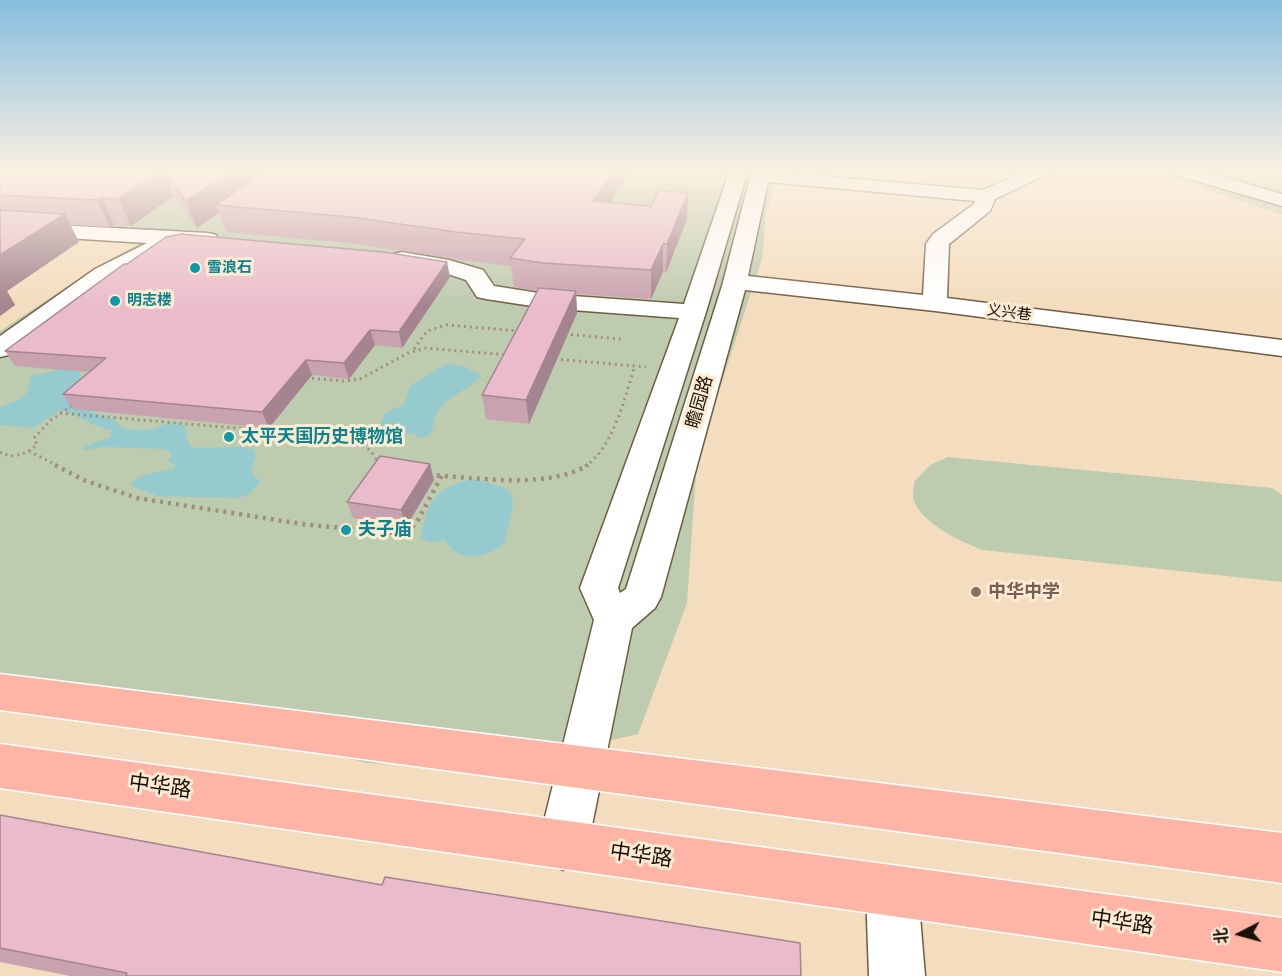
<!DOCTYPE html>
<meta charset="utf-8">
<style>
body{margin:0}
#map{position:relative;width:1282px;height:976px;overflow:hidden;background:#f4ddbe;font-family:"Fira Sans","Noto Sans SC",sans-serif}
canvas{display:block}
.north{position:absolute;left:1210px;top:904px;width:60px;height:60px;-webkit-text-stroke:4px #fdebd2;paint-order:stroke;rotate:264deg;font-size:16px;font-weight:700;line-height:24px;text-align:center;color:#191106}
.north::after{content:'';display:block;margin:auto;width:21px;height:27px;background:#191106;clip-path:polygon(50% 0,100% 100%,50% 72%,0 100%)}
</style>
<div id="map">
<canvas width="1282" height="976"></canvas>
<div class="north">北</div>
</div>
<script>
const ctx = document.querySelector('canvas').getContext('2d');
ctx.lineJoin = 'round';
function paint(path, color) {
  ctx.fillStyle = color;
  ctx.fill(path, 'evenodd');
}
function trace(path, color, width, dash) {
  ctx.strokeStyle = color;
  ctx.lineWidth = width;
  ctx.lineCap = dash ? 'butt' : 'round';
  ctx.setLineDash(dash || []);
  ctx.stroke(path);
}
function drawText(font, color, halo, rows, align = 'center') {
  ctx.font = font + ' "Fira Sans","Noto Sans SC",sans-serif';
  ctx.lineWidth = 6;
  ctx.setLineDash([]);
  ctx.textBaseline = 'middle';
  ctx.strokeStyle = halo;
  ctx.fillStyle = color;
  for (const [text, x, y, turn = 0] of rows) {
    ctx.save();
    ctx.translate(x, y);
    ctx.rotate((+turn || 0) * Math.PI / 180);
    ctx.textAlign = isNaN(turn) ? turn : align;
    if (halo) ctx.strokeText(text, 0, 0);
    ctx.fillText(text, 0, 0);
    ctx.restore();
  }
}
paint(new Path2D(`
 M0 170H781L766 213 762 259 697 458 687 603 638 734 499 766 367 763 218 725 0 702V331L98 266 160 232 0 226Z
 M1147 170H1282V215Z
 M948 457 1272 488 1282 495V582L983 550C961 542 923 524 914 501 912 496 914 487 914 482L930 465Z`), '#bdcbaf');
paint(new Path2D(`
 M68 362 80 364V374L93 412 115 420 122 428C130 429 139 431 147 430 160 428 171 418 185 426 185 434 187 444 194 448L237 447 254 449 256 456 251 471 260 482 250 493 239 498 158 496 130 486C140 471 158 474 174 468L175 465 168 461 172 453 165 449 106 447 83 450 84 447 110 437 112 430C93 427 79 415 61 410L33 428 0 425V407C20 399 29 400 30 376L51 372Z
 M446 364 463 366 481 376C470 389 451 394 439 409 433 417 435 428 428 436L420 438 412 433 385 438 379 436V429L385 413 404 405 410 386Z
 M472 479 503 487 511 493 513 505 504 544C483 558 460 565 445 540L429 542 421 538C426 503 435 487 472 479Z`), '#95cacf');
const minor = new Path2D(`
 M730 170H748L706 312 618 588 620 593 626 589 722 286 752 170 983 190 1026 170H1050L1048 174 995 199 990 211 949 244 947 298 1282 340V356L935 311 745 290 661 597 655 608 632 628 588 845 580 862 563 870 546 862 538 845 594 620 580 588 679 318 545 308 486 299 477 297 466 280 445 273 394 264 391 259 394 254 402 252 449 260 483 270 494 286 545 294 684 304ZM768 182 975 201 974 204 933 234 926 244 923 295 748 276Z
 M1171 170H1200L1282 194V206L1173 174Z
 M0 222 208 233 216 235 219 240 216 245C204 248 190 241 179 245 116 265 62 315 9 355L0 357V336L95 269 147 243 0 234Z
 M892 866 910 874 918 892 925 976H869L866 892 874 874Z`);
const major = new Path2D(`
 M0 674 1282 833V883L0 710Z
 M0 744 1282 918V972L0 788Z`);
trace(minor, '#6f5c41', 3);
trace(major, '#fff', 3);
trace(new Path2D(`
 M565 334 621 339
 M414 349 427 331 447 325 519 331
 M555 359 646 367
 M306 378 345 381 360 379 408 353 426 348 508 355
 M60 413 352 438 371 451 379 464
 M29 451 58 466
 M0 452C14 460 25 454 37 445L34 438 51 420 74 404
 M585 466C613 449 625 396 635 366`), '#a19078', 3, [2, 4]);
trace(new Path2D(`
 M55 465 86 481 137 498 302 524 390 533 404 532 416 524 442 475
 M429 475C476 477 546 490 588 465`), '#a19078', 4.5, [3, 5]);
paint(minor, '#fff');
paint(major, '#feb5a6');
paint(new Path2D(`
 M0 170H630L610 202 651 206 688 193 687 219 666 273 663 272 651 299 576 294 577 313 529 424 486 419 482 395 537 291 514 287 511 266 461 260 358 244 226 232 219 213 197 228 174 196 131 226 114 225 110 227 70 225 79 242 7 291 15 305 0 316Z
 M450 277 402 348 375 345 349 379 312 375 269 428 73 409 63 394 90 372 15 366 5 351Z
 M434 480 406 527 353 518 347 502Z
 M0 815 801 976H70L0 962Z`), '#c9a2af');
paint(new Path2D(`
 M163 170 174 196 131 226 118 199Z
 M236 170H283L216 205 219 213 197 228 186 201Z
 M614 170H630L594 228 593 201Z
 M688 193 687 219 666 273 667 244Z
 M102 198 114 225 110 227 97 200Z
 M65 214 79 242 7 291 15 305 0 316V255Z
 M663 244V272L651 299V270Z
 M447 262 450 277 402 348 399 332Z
 M576 291 577 313 529 424 526 400Z
 M370 330 375 345 349 379 344 363Z
 M306 360 312 375 269 428 262 412Z
 M430 464 434 480 406 527 401 510Z`), '#a4848e');
const building = new Path2D(`
 M0 170H236L186 201 163 170 118 199 102 198 97 200 0 195Z
 M267 170H614L593 201 651 206 658 190 688 193 667 244H663L651 270 543 263 510 258 525 239 456 232 351 217 216 205Z
 M0 210 65 214 0 255Z
 M181 234 383 252 447 262 399 332 370 330 344 363 306 360 262 412 63 394 106 358 5 351 124 264H127L166 237Z
 M539 288 576 291 526 400 482 395Z
 M380 456 430 464 401 510 347 502Z
 M0 815 382 885 385 877 800 943 801 976H126L127 973 0 948Z`);
paint(building, '#eabccb');
trace(building, '#a4848e', 1.5);
const sky = ctx.createLinearGradient(0, 0, 0, 306);
sky.addColorStop(0, '#87bdde');
sky.addColorStop(0.56, '#faf0e2');
sky.addColorStop(1, '#faf0e200');
ctx.fillStyle = sky;
ctx.fillRect(0, 0, 1282, 306);
for (const [x, y, r, color] of [
 [195,268,6,"#0f9aa8"],
 [115,301,6,"#0f9aa8"],
 [229,437,6,"#0f9aa8"],
 [346,530,6,"#0f9aa8"],
 [976,592,6,"#8d6e63"]
]) {
  const dot = new Path2D();
  dot.arc(x, y, r, 0, 2 * Math.PI);
  ctx.fillStyle = color;
  ctx.fill(dot);
  trace(dot, '#fdebd2', 2);
}
drawText('bold 15px', '#0d838f', '#fdebd2', [
 ["雪浪石",207,268],
 ["明志楼",127,301]
], 'left');
drawText('15px', '#191106', '#fdebd2', [
 ["义兴巷",1009,313,7]
]);
drawText('18px', '#191106', '#fdebd2', [
 ["瞻园路",700,402,-74]
]);
drawText('bold 18px', '#0d838f', '#fdebd2', [
 ["太平天国历史博物馆",241,437],
 ["夫子庙",358,530]
], 'left');
drawText('bold 18px', '#785e54', '#fdebd2', [
 ["中华中学",988,592]
], 'left');
drawText('21px', '#191106', '#fdebd2', [
 ["中华路",160,787,8],
 ["中华路",641,856,8],
 ["中华路",1122,923,8]
]);
</script>
